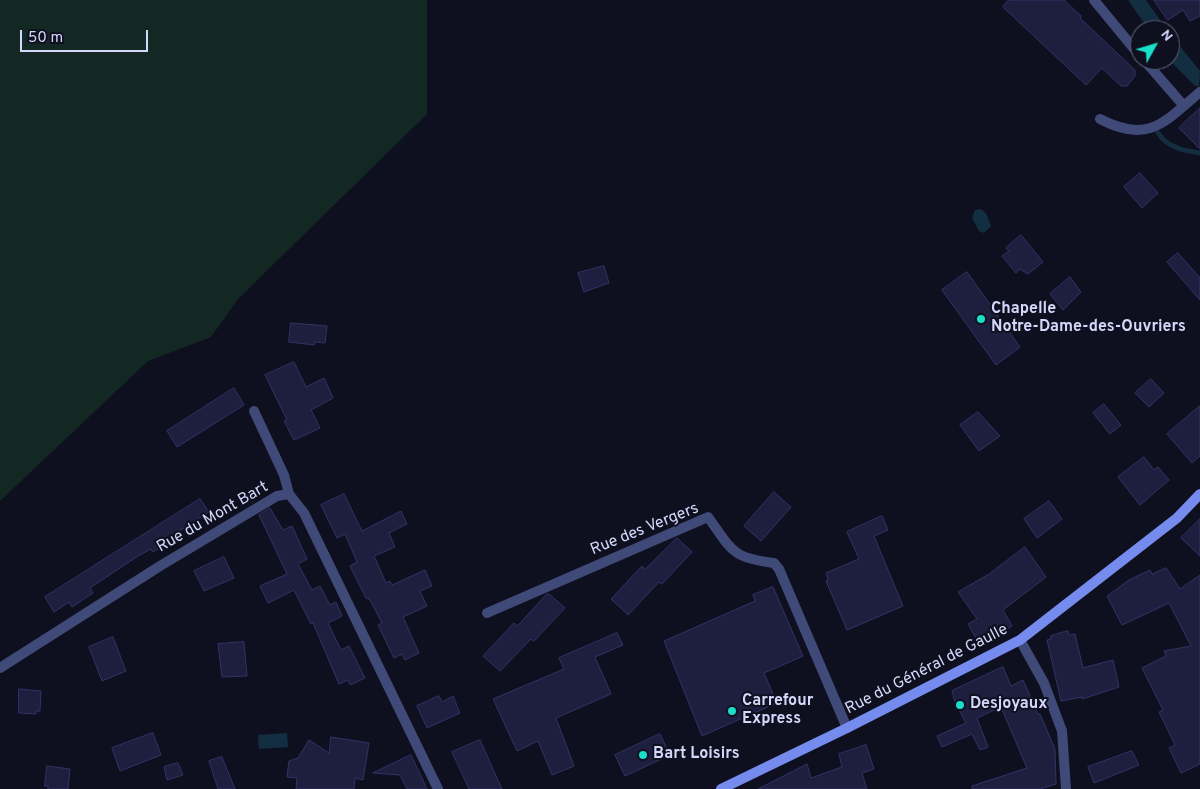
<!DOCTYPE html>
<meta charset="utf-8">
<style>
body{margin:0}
#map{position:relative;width:1200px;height:789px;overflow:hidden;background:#0f101f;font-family:Overpass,sans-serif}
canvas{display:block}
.north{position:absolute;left:1130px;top:20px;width:50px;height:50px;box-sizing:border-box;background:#0f101f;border:1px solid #5d6077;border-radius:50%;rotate:51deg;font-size:14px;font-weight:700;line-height:20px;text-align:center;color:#d3d7fa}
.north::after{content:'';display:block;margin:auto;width:18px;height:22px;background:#1adec7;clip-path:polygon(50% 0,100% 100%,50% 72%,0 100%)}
.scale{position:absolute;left:20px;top:30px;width:128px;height:22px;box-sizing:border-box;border:2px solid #d3d7fa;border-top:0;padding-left:6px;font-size:15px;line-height:18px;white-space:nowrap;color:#d3d7fa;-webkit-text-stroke:4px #0f101f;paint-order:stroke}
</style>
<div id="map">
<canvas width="1200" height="789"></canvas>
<div class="north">N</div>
<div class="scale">50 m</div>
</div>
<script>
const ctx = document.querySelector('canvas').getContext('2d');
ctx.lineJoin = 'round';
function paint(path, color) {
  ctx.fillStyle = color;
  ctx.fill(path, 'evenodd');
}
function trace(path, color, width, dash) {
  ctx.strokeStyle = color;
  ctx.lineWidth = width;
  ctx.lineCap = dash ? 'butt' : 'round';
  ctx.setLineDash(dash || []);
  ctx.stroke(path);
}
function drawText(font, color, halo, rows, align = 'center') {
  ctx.font = font + ' Overpass,sans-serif';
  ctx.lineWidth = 4;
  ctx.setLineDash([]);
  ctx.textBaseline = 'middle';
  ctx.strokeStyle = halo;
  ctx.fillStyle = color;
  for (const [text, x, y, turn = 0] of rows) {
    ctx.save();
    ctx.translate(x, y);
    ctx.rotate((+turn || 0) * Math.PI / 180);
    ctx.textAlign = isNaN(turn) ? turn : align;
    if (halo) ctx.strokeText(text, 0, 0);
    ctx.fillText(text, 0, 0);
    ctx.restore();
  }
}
paint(new Path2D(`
 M0 0H427V114L238 299 211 337 148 361 0 501Z`), '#132823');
paint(new Path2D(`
 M1128 0H1146L1167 30H1149Z
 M1170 34 1200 71 1199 87 1194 85 1169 60Z
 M981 209 986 213 991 226 984 233 979 231 972 218 975 210Z
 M287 733 288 747 259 749 258 735Z`), '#132e40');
trace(new Path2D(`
 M1158 133C1167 147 1184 151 1200 153`), '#132e40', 5);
const building = new Path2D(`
 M1009 0H1064L1081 16 1080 18 1135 70V76L1127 86H1121L1102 68 1086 85 1003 7Z
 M1154 0H1200V16L1190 21 1183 10 1168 20Z
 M1200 108V149L1179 128Z
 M1140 173 1158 193 1142 208 1124 187Z
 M1021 235 1043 262 1028 274 1020 269 1016 273 1002 256 1009 251 1006 248Z
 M1178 253 1200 278V300L1167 262Z
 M604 266 609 283 584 292 578 273Z
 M967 272 1020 347 996 365 942 290Z
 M1070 277 1081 292 1063 310 1050 294Z
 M291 323 327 326 325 343 315 342 314 345 289 342Z
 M294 362 306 387 324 378 333 398 311 410 320 428 294 440 284 421 287 420 265 375Z
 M1151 379 1164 393 1149 407 1135 393Z
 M234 388 244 405 177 447 167 431Z
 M1104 404 1121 425 1110 434 1093 413Z
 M1200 406V456L1192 463 1167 434Z
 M978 412 1000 436 979 451 960 425Z
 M1144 457 1154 470 1158 467 1169 480 1140 505 1118 477Z
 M774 492 791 507 761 541 744 526Z
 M344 494 362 531 401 511 407 524 389 533 395 547 374 556 386 583 390 581 392 585 425 570 432 586 420 591 427 606 403 617 419 653 405 660 402 654 394 658 378 625 382 623 370 600 366 598 350 566 357 562 345 534 337 538 321 505Z
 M200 499 209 512 168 538 171 541 153 552 151 549 138 556 90 588 93 593 72 607 69 602 54 612 45 597Z
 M1049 501 1062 519 1037 538 1024 519Z
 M270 508 283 530 292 526 307 559 298 564 312 590 320 586 330 605 336 602 342 616 328 623 341 650 349 646 365 678 350 685 348 680 339 684 313 623 311 624 294 590 268 603 260 586 287 574 259 515Z
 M882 516 888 530 874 536 903 606 847 630 826 581 828 580 826 573 859 559 847 532Z
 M1200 519V556L1181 538Z
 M677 538 692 552 662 584 659 582 628 615 611 599 642 566 645 569Z
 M1025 547 1046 577 1003 610 1012 626 980 645 968 624 977 619 958 592 989 574Z
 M224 557 234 578 204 591 194 571Z
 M1166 568 1180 589 1200 575V764L1181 773 1169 748 1175 745 1159 712 1163 710 1142 668 1166 656 1164 651 1191 646 1169 603 1122 625 1107 596 1129 580 1150 570 1152 574Z
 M773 587 803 656 764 673 777 703 702 736 664 641 755 601 753 595Z
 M547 594H549L565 608 534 641 531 639 500 671 483 656 514 623 517 626Z
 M1068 631 1069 635 1075 634 1083 668 1113 660 1119 687 1082 699V697L1061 701 1047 640 1051 639V636Z
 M617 633 623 645 595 657 611 694 556 718 574 766 552 775 538 741 517 751 493 699 564 669 559 658Z
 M113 637 126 671 102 681 89 647Z
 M244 642 247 676 222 677 218 644Z
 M1003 667 1011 686 1023 680 1038 714H1040L1055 749 1056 784 1040 789H972V786L1027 768 1001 707 977 718 988 747 980 750 972 734 942 747 937 736 966 723 955 702 952 691Z
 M19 689 41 691 40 711H36V714L19 713Z
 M439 696 442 702 453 696 460 713 427 728 417 706Z
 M153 733 161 755 120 771 112 748Z
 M660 734 670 755 625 776 615 755Z
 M331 737 369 743 363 780 355 778 354 789H296L297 778 287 777 289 761 298 758 309 740 329 753Z
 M480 740 502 789H469L452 752Z
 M866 745 874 769 862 773 867 789H758L807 764 811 778 842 767 839 754Z
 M1132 751 1139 765 1094 783 1088 767Z
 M411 755 427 789H407L400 775 373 773Z
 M222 757 235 789H218L209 761Z
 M178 763 183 775 167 780 164 767Z
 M47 766 70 769 68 789H48V786H45Z`);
paint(building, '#1e1e3e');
trace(building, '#323367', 1);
trace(new Path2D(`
 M1094 0 1140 56
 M1144 60 1184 106
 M1100 119C1148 144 1164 123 1200 92
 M254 411 284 475 289 494
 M487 613 708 517C732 550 731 558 774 563L779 569 847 728
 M1020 640 1044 683 1062 731 1066 789
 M0 668 160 566 277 496 289 494 304 513 438 789`), '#404a79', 10);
trace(new Path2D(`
 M721 789 847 728 1020 640 1177 518 1200 494`), '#758cee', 10);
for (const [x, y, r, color] of [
 [981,319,5,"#1adec7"],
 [960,705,5,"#1adec7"],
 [732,711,5,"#1adec7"],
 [643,755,5,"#1adec7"]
]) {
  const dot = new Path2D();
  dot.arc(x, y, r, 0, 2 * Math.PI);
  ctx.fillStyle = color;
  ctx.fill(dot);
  trace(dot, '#0f101f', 2);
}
drawText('bold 16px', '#d3d7fa', '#0f101f', [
 ["Chapelle",991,310],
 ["Notre-Dame-des-Ouvriers",991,328],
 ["Carrefour",742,702],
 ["Express",742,720],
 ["Desjoyaux",970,705],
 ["Bart Loisirs",653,755]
], 'left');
drawText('16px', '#d3d7fa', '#0f101f', [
 ["Rue du Mont Bart",213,518,-30],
 ["Rue des Vergers",645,530,-22],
 ["Rue du Général de Gaulle",927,670,-27]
]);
</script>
